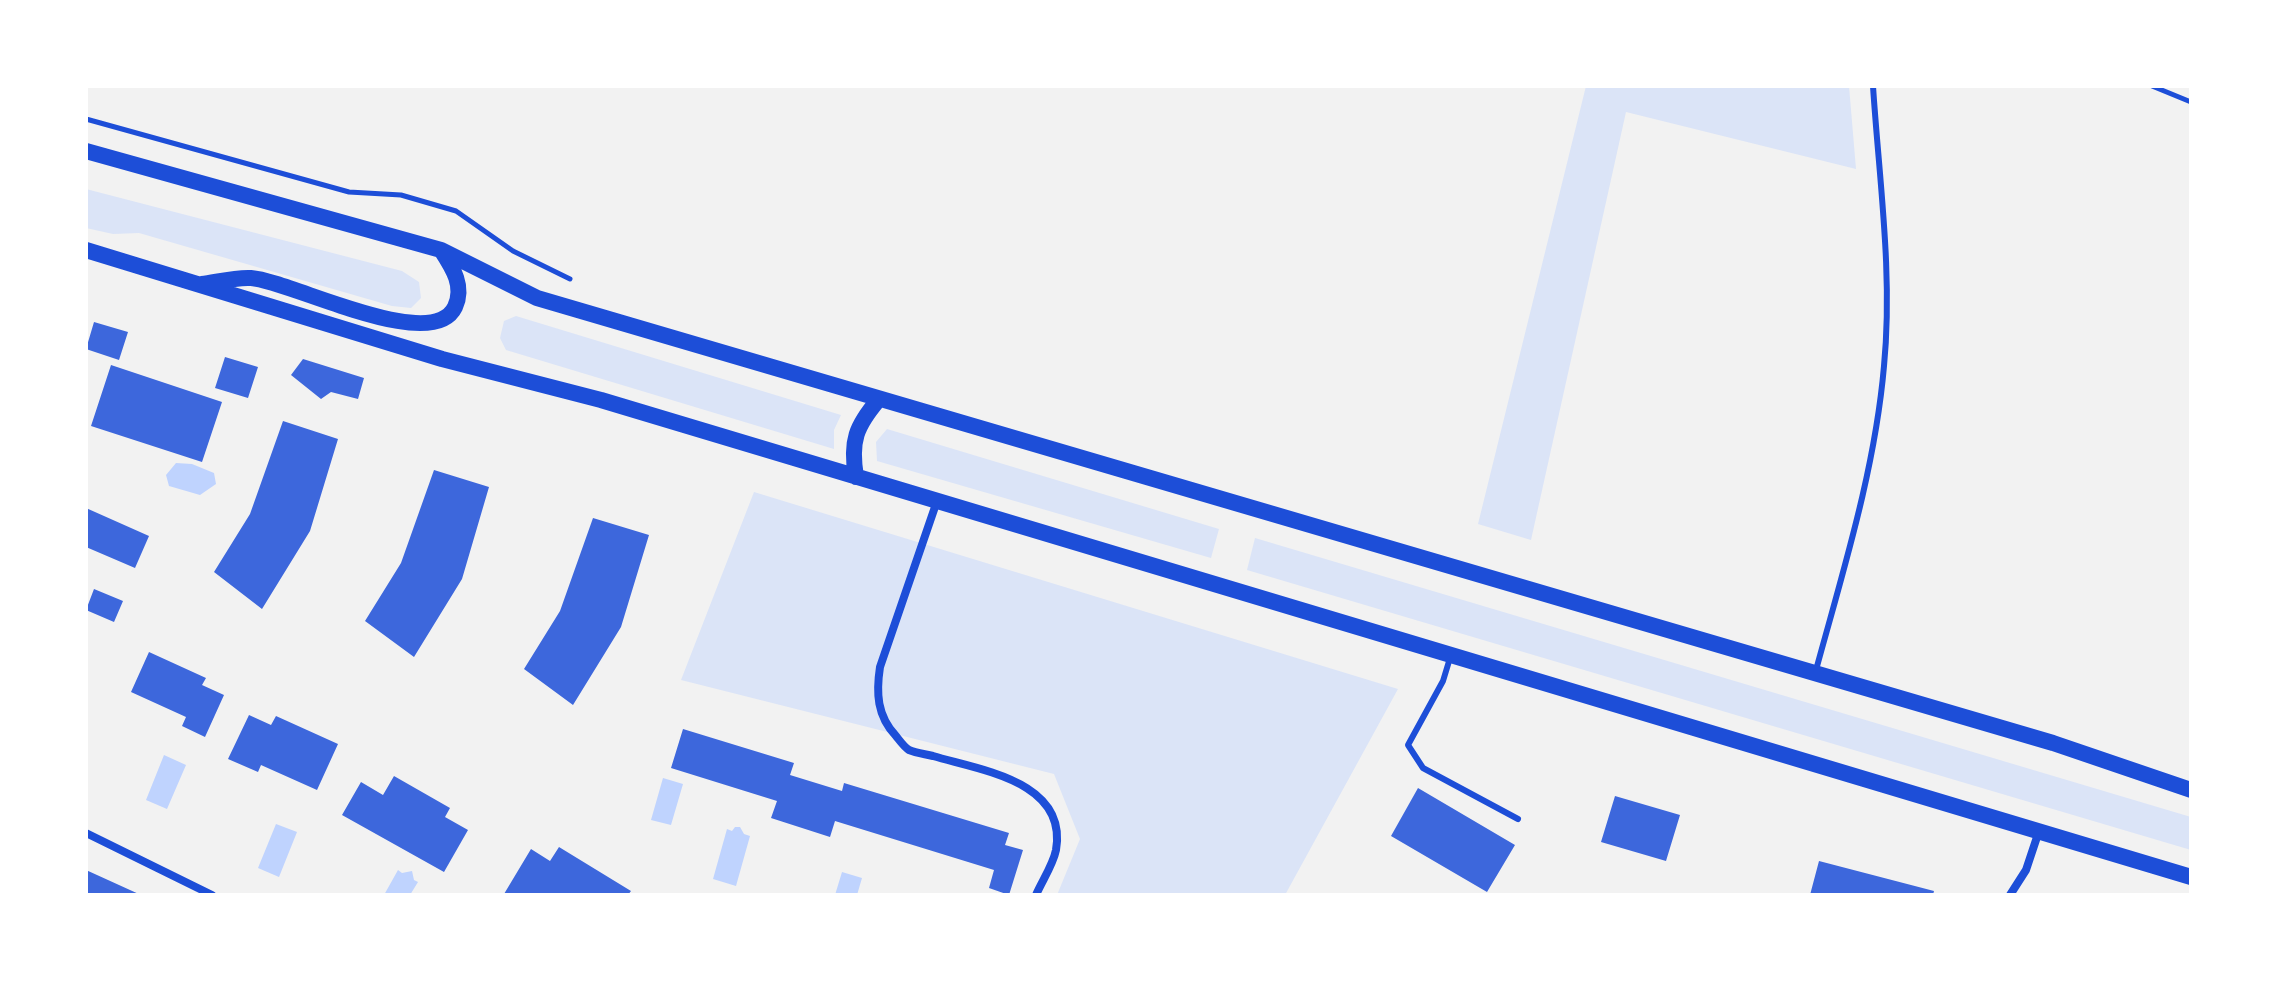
<!DOCTYPE html>
<style>
body{margin:0}
#map{position:relative;width:2277px;height:981px;overflow:hidden;background:#f2f2f2;font-family:Montserrat,sans-serif}
canvas{display:block}
.frame{position:absolute;inset:0;border:88px solid #fff;pointer-events:none}
</style>
<div id="map">
<canvas width="2277" height="981"></canvas>
<div class="frame"></div>
</div>
<script>
const ctx = document.querySelector('canvas').getContext('2d');
ctx.lineJoin = 'round';
function paint(path, color) {
  ctx.fillStyle = color;
  ctx.fill(path, 'evenodd');
}
function trace(path, color, width, dash) {
  ctx.strokeStyle = color;
  ctx.lineWidth = width;
  ctx.lineCap = dash ? 'butt' : 'round';
  ctx.setLineDash(dash || []);
  ctx.stroke(path);
}
paint(new Path2D(`
 M1586 86H1849L1856 169 1626 112 1531 540 1478 524Z
 M86 189 402 271 419 282 421 298 411 308 392 306 139 233 113 234 86 228Z
 M516 316 841 415 834 430V449L506 350 500 338 504 321Z
 M887 429 1219 529 1211 558 877 461 876 442Z
 M754 492 1398 689 1285 895H1057L1080 839 1054 774 681 680Z
 M1255 538 2191 817V850L1247 570Z`), '#dbe4f7');
paint(new Path2D(`
 M176 463 192 464 214 473 216 484 200 495 169 486 166 475Z
 M164 755 186 765 167 809 146 800Z
 M663 778 683 784 671 825 651 820Z
 M276 824 297 832 279 877 258 868Z
 M735 827H740L744 834 750 836 736 886 713 879 727 829 732 831Z
 M398 870 402 873 412 871 414 880 418 882 410 895H384Z
 M842 872 862 878 857 895H835Z`), '#bfd3fe');
paint(new Path2D(`
 M94 322 128 332 119 360 86 349Z
 M225 357 258 367 248 398 215 388Z
 M303 359 364 378 358 399 331 392 321 399 291 375Z
 M111 365 222 402 202 462 91 426Z
 M283 421 338 439 310 531 262 609 214 572 250 514Z
 M434 470 489 487 462 579 414 657 365 621 401 563Z
 M86 508 149 536 135 568 86 547Z
 M593 518 649 535 621 627 573 705 524 669 560 611Z
 M94 589 123 601 114 622 86 610Z
 M149 652 206 678 202 685 224 695 205 737 182 726 186 717 131 692Z
 M249 715 271 725 276 716 338 744 317 790 261 765 258 772 228 759Z
 M683 729 794 763 790 775 842 791 844 783 1009 833 1005 845 1023 850 1009 895 989 888 994 870 835 821 830 837 771 818 777 801 671 768Z
 M394 776 450 808 445 817 468 830 444 872 342 815 361 782 383 795Z
 M1418 788 1515 845 1487 892 1391 836Z
 M1615 796 1680 815 1666 861 1601 842Z
 M559 847 631 891 628 895 504 894 531 849 550 861Z
 M1819 861 1934 891 1933 895H1810Z
 M86 870 141 895H86Z`), '#3d67dc');
trace(new Path2D(`
 M2152 86 2191 102
 M86 119 349 192 401 195 456 211 513 251 570 279`), '#1d4ed8', 5);
trace(new Path2D(`
 M1450 658 1443 681 1408 745 1423 768 1518 819
 M1816 670C1843 571 1875 470 1884 366 1893 273 1879 179 1873 86`), '#1d4ed8', 6);
trace(new Path2D(`
 M937 501 880 667C876 693 877 716 896 736 900 741 904 747 909 750 916 753 925 754 933 756 980 770 1068 781 1056 850 1053 865 1042 881 1036 895
 M86 833 212 895
 M2010 895 2026 870 2039 831`), '#1d4ed8', 8);
trace(new Path2D(`
 M86 151 441 250 537 298 2053 743 2191 790
 M86 250 442 359 601 400 2191 877
 M202 284C217 282 236 277 251 278 291 281 432 355 455 307 465 286 452 267 441 250
 M856 477C850 441 856 426 879 399`), '#1d4ed8', 16);
</script>
